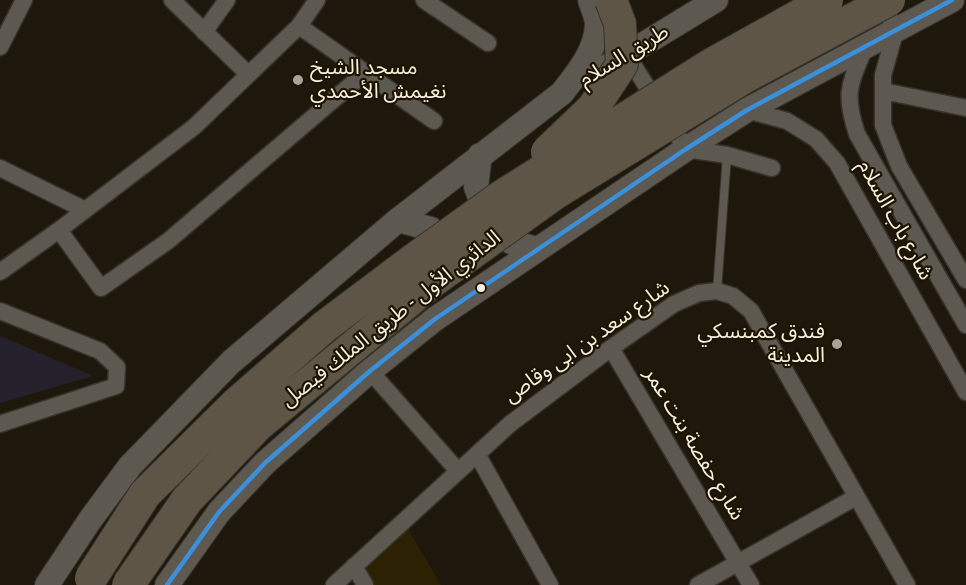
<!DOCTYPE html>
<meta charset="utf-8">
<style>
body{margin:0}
canvas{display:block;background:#1e180c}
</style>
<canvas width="966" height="585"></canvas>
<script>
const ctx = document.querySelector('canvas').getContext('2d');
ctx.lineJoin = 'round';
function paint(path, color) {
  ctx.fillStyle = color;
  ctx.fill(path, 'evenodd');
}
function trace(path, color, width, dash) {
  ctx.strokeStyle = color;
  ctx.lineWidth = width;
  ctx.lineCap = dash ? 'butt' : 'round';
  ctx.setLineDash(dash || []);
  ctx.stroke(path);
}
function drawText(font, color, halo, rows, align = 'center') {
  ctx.font = font + ' "PT Sans Narrow","Noto Sans Arabic",sans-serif';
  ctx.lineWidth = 4.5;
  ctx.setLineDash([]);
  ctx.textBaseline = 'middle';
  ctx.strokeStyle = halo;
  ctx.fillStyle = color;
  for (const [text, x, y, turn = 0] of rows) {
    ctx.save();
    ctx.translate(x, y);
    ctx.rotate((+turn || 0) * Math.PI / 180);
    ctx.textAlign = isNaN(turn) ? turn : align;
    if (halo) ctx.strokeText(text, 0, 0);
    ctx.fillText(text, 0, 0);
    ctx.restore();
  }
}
paint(new Path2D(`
 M408 529 441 585H368L359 568Z`), '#2c2103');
paint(new Path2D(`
 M0 336 93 376 0 403Z`), '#24212d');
const lane = new Path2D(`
 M717 291 727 155`);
const street = new Path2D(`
 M172 0 248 74
 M424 0 488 43
 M879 0 896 29 883 75V125L899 166 966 280
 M299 26 434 121
 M204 32 227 0
 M866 45C850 84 843 91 857 134L966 325
 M0 47 24 0
 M627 55 686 149 727 155 772 168
 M883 91 966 108
 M747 110 787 121 816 139 837 163 966 392
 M0 168 85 210
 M59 230 101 288 168 241 366 72
 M0 272 59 230 194 127 299 26 317 0
 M0 311 100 351 117 367 116 386 0 424
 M611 348 751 585
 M370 371 458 471
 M477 454 550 585
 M354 566 365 585
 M334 585 510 424 611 348 674 304 699 293 717 291 733 296 751 311 907 585
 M698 585 856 497`);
const secondary = new Path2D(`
 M608 66 716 0
 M480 155 476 187 488 219 511 242 537 249
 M398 220 431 229 452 250
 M47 585 90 520 130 466 231 362 398 220 562 93C578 72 597 50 597 23 596 15 592 7 590 0
 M167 585 219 512 265 463 370 371 435 319 686 149 747 110 952 0`);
trace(lane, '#36332b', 10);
trace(street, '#36332b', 19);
trace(secondary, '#36332b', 26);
trace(lane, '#5d5950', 8);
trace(street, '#5d5950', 16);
trace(secondary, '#5d5950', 24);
const highwayBridge = new Path2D(`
 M547 152 593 108 622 64 620 24 611 0
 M91 578 145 494 237 403 324 327 413 260 502 196 712 64 827 0
 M128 585 187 500 258 425 433 281 557 192 743 78 889 0`);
trace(highwayBridge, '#36332b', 34, []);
trace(highwayBridge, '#5f5546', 32);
trace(new Path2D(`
 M167 585 219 512 265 463 370 371 435 319 686 149 747 110 952 0`), '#3a90db', 4.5);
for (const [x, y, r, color] of [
 [298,80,6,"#aaa496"],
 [481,288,5,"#f5efe0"],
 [837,344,6,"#aaa496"]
]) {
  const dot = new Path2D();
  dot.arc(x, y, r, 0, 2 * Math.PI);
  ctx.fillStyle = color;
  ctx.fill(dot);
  trace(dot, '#1c1300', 2);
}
drawText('21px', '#f5efe0', '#1c1300', [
 ["طريق السلام",624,56,-31],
 ["شارع باب السلام",895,220,61],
 ["الدائري الأول - طريق الملك فيصل",391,319,-38],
 ["شارع سعد بن ابى وقاص",587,342,-35],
 ["شارع حفصة بنت عمر",694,444,59]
]);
drawText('21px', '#f5efe0', '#1c1300', [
 ["مسجد الشيخ",310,68],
 ["نغيمش الأحمدي",310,92],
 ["فندق كمبنسكي",825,332,"right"],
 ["المدينة",825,356,"right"]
], 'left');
</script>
